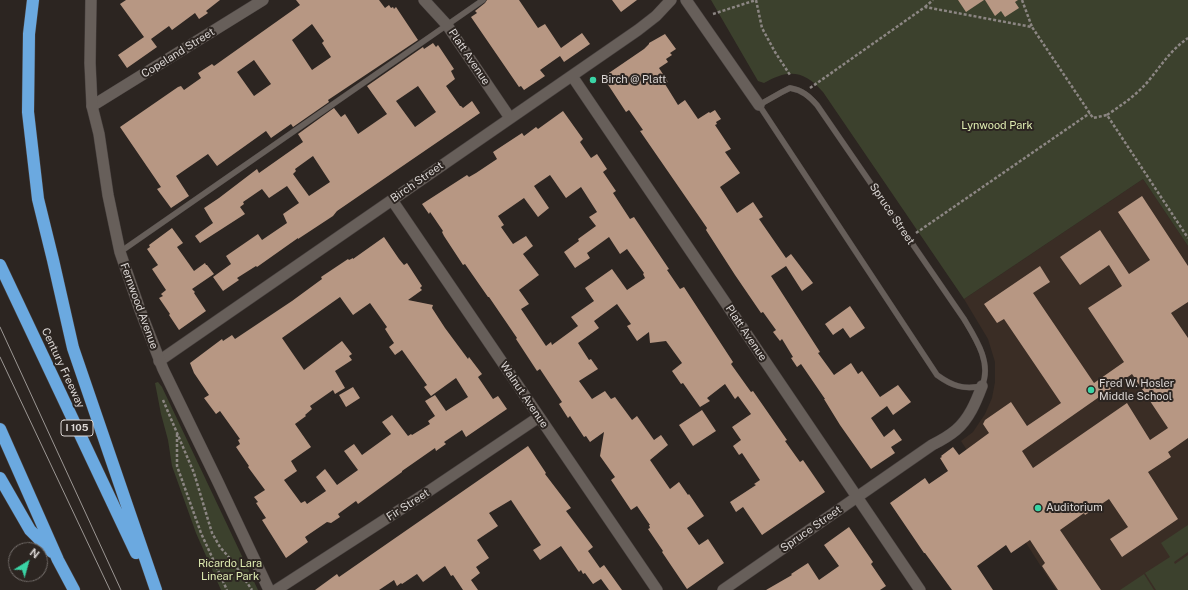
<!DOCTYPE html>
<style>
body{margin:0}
#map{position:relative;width:1188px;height:590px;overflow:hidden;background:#2c2521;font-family:"Public Sans",sans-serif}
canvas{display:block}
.north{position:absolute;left:8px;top:542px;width:40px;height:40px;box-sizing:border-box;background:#2c2521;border:1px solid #726c69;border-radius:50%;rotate:37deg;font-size:11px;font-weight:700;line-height:16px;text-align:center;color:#dcd7d5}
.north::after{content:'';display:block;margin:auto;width:14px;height:18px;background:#3ad4a5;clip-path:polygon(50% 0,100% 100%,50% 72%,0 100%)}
</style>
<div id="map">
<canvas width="1188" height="590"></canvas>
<div class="north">N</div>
</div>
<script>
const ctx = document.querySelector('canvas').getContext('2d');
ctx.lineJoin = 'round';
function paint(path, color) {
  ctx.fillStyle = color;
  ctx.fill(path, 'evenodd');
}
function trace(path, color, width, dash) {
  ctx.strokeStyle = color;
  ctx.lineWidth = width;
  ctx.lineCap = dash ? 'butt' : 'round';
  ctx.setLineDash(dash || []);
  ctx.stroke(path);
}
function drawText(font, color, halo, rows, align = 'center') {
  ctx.font = font + ' "Public Sans",sans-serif';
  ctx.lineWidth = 4;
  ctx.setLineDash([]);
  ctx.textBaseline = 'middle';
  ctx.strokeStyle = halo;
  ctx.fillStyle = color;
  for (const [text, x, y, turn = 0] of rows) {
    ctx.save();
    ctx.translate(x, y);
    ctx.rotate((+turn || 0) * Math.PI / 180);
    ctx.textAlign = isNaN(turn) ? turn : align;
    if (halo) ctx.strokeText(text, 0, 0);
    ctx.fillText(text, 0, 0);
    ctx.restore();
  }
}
paint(new Path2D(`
 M1143 179 1188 246V590H1056L961 441 973 432 985 414 992 398 995 382V362L988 339 964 299Z`), '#3a2d25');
paint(new Path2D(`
 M711 0H1188V246L1143 179 964 299 823 92C804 70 788 69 764 83L758 81Z
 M158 382 162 387 258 590H221L196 533 172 466 168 440 161 414 155 383Z
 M1188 525V552L1174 562 1175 564 1188 555V590H1156L1145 573 1170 557 1161 543Z
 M1144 574 1154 590H1120Z`), '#3c412d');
paint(new Path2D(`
 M126 0H220L206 11 208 13 199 19 195 13 172 30 169 26 151 39 157 47 127 68 118 55 144 37 120 4Z
 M296 0H379L385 8 389 5 391 8 393 7 394 9 396 7 418 40 328 100 329 102 293 127 291 124 271 138 266 131 217 166 208 154 176 176 189 196 171 208 157 189 161 187 120 127 178 87 181 86 184 90 201 78 198 73 212 64 214 66 300 5ZM312 24 324 41 322 43 331 57 312 70 292 40ZM254 60 271 84 254 96 237 72Z
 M487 0H519L538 28 545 24 561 48 582 33 590 44 564 62 560 56 540 70 545 76 524 90 521 86 519 87 471 17 477 13 475 11 485 3Z
 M612 0H637L621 12Z
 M958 0H984L966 12Z
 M985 0H1018L1015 2 1019 8 1005 17 1001 11 995 16Z
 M665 34 676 49 670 53 672 55 666 59 668 62 659 68 668 82 665 84 678 105 685 100 698 119 709 112 710 113 715 110 721 119 716 122 717 124 715 125 731 149 725 152 740 173 720 187 737 213 753 202 763 217 759 219 786 258 791 254 813 283 802 291 786 266 771 276 820 352 818 353 834 375 851 363 858 374 862 371 880 397 898 385 911 402 893 415 887 406 871 418 884 437 894 429 902 440 891 447 895 453 871 469 840 425 824 399H825L801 364 797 367 791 358 793 357 782 339 780 341 773 332 776 330 763 312 761 313 735 275 706 230 707 228 640 131 643 130 629 110 626 112 603 77 644 49 649 44V43Z
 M433 43 436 47 438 45 454 69 451 71 455 79 446 86 460 106H461L463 108 472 101 480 113 388 176 337 211 333 216 298 239V238L257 267 256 266 237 278 239 280 223 291 213 277 231 264 226 256 258 234 262 240 287 223 283 214 299 203 287 186 269 198 262 189 243 202 244 204 240 207 245 214 200 243 195 236 213 223 204 208 219 198 257 169 259 173 303 142 298 134 334 108 341 117 345 114 358 134 387 114 367 86 423 47 424 49ZM418 86 436 112 415 127 396 101ZM313 156 330 182 309 196 293 174 296 171 295 169Z
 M563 111 583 139 580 142 591 158 597 154 607 169 603 172 616 191 613 193 630 219 634 217 638 223 669 269 667 270 680 289 684 287 733 362 731 364 751 392 753 391 787 440 785 441 800 462 803 460 825 492 762 535 743 507 736 512 730 502 756 485 754 484 760 480 742 453 739 455 733 446 741 440 732 427 751 414 738 396 735 399 725 384 707 398 710 401 700 407 683 383 681 384 672 371 682 363 666 341 650 343 649 332 637 341 627 326 631 324 617 304 594 321 599 328 578 343 589 360 591 359 598 369 579 381 592 399 605 391 611 399 615 397 632 420 637 416 654 440 661 435 668 445 650 460 670 489 679 482 688 495 689 494 704 516 687 528 699 545 708 539 724 563 687 589 662 552 663 551 648 529 650 528 649 525H650L637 506 631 510 611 480 615 477 600 456 604 432 590 442 586 436 584 437 570 416 568 418 559 404 562 402 540 369 537 371 516 339 517 338 489 297H488L465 264 463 265 444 236 442 232 443 231 430 212 429 214 422 204 467 175 469 177 476 173 497 159 493 152 522 133 524 136 536 127 538 129ZM550 175 566 198 581 187 597 212 589 217 596 226 578 239 579 241 564 252 575 268 590 258 587 253 609 237 620 254 627 249 644 273 643 274 645 278 627 290 612 269 585 288 594 301 571 317 578 326 552 345 551 342 546 346 521 309 529 304 519 290 539 275 523 254 533 246 526 236 513 244 501 227 504 225 498 216 524 198 538 217 549 208 534 186Z
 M1142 196 1188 266V302L1171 313 1188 338V438L1168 452 1171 457 1148 472 1178 519 1122 557 1110 539 1128 527 1109 499 1085 515 1084 513 1060 530 1101 590H1058L1042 566 1045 563 1030 540 1011 553 1006 545 977 566 993 590H952L925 553H924L890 503 925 478 929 484 948 471 940 458 942 457 941 456 953 447 959 455 989 433 983 424 985 420 1011 402 1027 426 1061 403 1004 319 997 323 984 304 1040 266 1050 282 1033 293 1094 383 1124 362 1088 308 1122 286 1109 265 1080 285 1060 257 1100 230 1129 274 1150 260 1118 212ZM1132 374 1168 428 1150 440 1127 403 1033 468 1022 451Z
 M172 228 183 243 177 247 194 271 205 263 206 265H207L214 274 192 289 195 292 194 293 206 311 179 330 169 315 170 314 159 298 163 296 161 294 166 290 152 269 158 265 147 249 150 247 149 245Z
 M384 237 399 259 404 265 407 263 422 286 420 288 422 290 408 300 433 305 432 308 445 328 468 359 469 357 482 374 478 377 493 399 498 396 507 409 466 437 462 430 444 442 446 444 436 451 435 448 402 471V472L358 504 356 501 338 514 340 517 331 523 327 522 305 537 308 542 286 558 262 520 266 518 256 503 258 502 254 497 265 490 248 467 249 466 236 447 240 444 238 440 240 439 220 411 216 414 204 398 209 395 194 373 190 363 222 339 223 341 232 335 235 339 292 301 322 279 321 277 348 259 349 260 353 258V259ZM340 297 353 315 370 303 387 327 385 329 394 343 389 347 395 355 402 350 427 385 424 387 431 396 456 378 468 397 446 411 435 395 425 401 435 416 428 421 430 424 412 435 411 434 408 436 392 415 382 422 391 434 362 455 354 444 344 451 358 470 337 485 325 469 316 477 326 491 307 504 305 501 301 503 284 480 297 471 291 461 311 447 295 424 306 416 305 415 312 409 310 406 333 390 335 394 345 388 335 371 352 360 349 356 352 354 342 341 304 370 282 338Z
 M850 306 865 328 850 338 843 328 833 335 825 324Z
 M353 387 360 398 346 407 339 395Z
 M702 410 716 431 693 446 679 425Z
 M528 446 546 473 545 474 571 508 566 511 593 547 588 551 600 568 604 565 622 590H609L601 579 593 584 585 573 583 574 581 570 579 572 561 546 540 560 533 550 541 545 511 500 489 513 498 526 477 540 489 558 476 567 480 573 471 580 478 590H463L453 575 451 576 445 566 423 582 417 574 402 584 401 583 397 586 394 580 379 590H315L337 574 339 577Z
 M849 527 873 562 871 564 886 586 880 590H766L792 575 791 574 808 563 819 580 839 566 824 545Z`), '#b79783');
const service = new Path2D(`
 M790 88C802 90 809 96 817 105L964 319C976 339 992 363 982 386 964 390 952 386 937 375L759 105 782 92Z
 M120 252 483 0`);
const minor = new Path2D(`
 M424 0 447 25 510 118
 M686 0 759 105
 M572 76 920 590
 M92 106 263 0
 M392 200 657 590
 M159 361 638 30 656 16 671 0
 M276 590 426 493 539 417
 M723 590 932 445C940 441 949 436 956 430 969 419 976 402 982 386`);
const tertiary = new Path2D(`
 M91 0 90 63 92 106 99 134 108 195 120 252 140 310 163 369 217 480 269 590`);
const motorway = new Path2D(`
 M33 0 29 34 28 112 38 199 53 260 73 348 156 590
 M0 265 136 553
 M0 429 58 560 74 590
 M0 478 30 530 52 552`);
trace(service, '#494240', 6);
trace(minor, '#494240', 12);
trace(tertiary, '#494240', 12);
trace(motorway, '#494240', 13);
trace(new Path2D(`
 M756 0 762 28 775 52 790 75
 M1022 0 1032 27
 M925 7 933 0
 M713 14 756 0
 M810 88 925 7 1032 27 1093 118 1107 115 1188 238
 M1107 115C1123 104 1138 94 1150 79 1162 64 1172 49 1188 38
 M916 233 1090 113
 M163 400 194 473 212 533 220 547 233 562 252 590
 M177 434V466L201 533 227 590`), '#8c8683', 2.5, [3, 2]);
trace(service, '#675f5a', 5.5);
trace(minor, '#675f5a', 11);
trace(tertiary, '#675f5a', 11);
trace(motorway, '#6ba9e0', 12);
trace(new Path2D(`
 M0 327 121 590
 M0 357 110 590`), '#9c9794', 1);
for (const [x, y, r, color] of [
 [593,80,4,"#3ad4a5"],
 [1091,390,4,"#3ad4a5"],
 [1038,508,4,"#3ad4a5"]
]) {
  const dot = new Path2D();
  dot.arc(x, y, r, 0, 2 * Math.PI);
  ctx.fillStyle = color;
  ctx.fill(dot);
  trace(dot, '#2c2521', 1.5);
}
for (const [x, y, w] of [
 [77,428,32]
]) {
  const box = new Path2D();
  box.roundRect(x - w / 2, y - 8, w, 16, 3);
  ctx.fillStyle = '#2c2521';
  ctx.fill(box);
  trace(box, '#dcd7d5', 1);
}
drawText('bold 10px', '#dcd7d5', null, [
 ["I 105",77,428]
]);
drawText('11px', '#dcd7d5', '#2c2521', [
 ["Copeland Street",178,53,-32],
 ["Platt Avenue",469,57,56],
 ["Birch Street",417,182,-35],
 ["Spruce Street",892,214,56],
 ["Fernwood Avenue",139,306,70],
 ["Platt Avenue",746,333,56],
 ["Century Freeway",63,368,65],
 ["Walnut Avenue",524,395,56],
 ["Fir Street",408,505,-33],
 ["Spruce Street",811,529,-35]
]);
drawText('11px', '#dcd7d5', '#2c2521', [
 ["Birch @ Platt",601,80],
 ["Fred W. Hosler",1099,384],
 ["Middle School",1099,397],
 ["Auditorium",1046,508]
], 'left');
drawText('11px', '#dfecb1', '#2c2521', [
 ["Lynwood Park",997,126],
 ["Ricardo Lara",230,564],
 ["Linear Park",230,577]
]);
</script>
